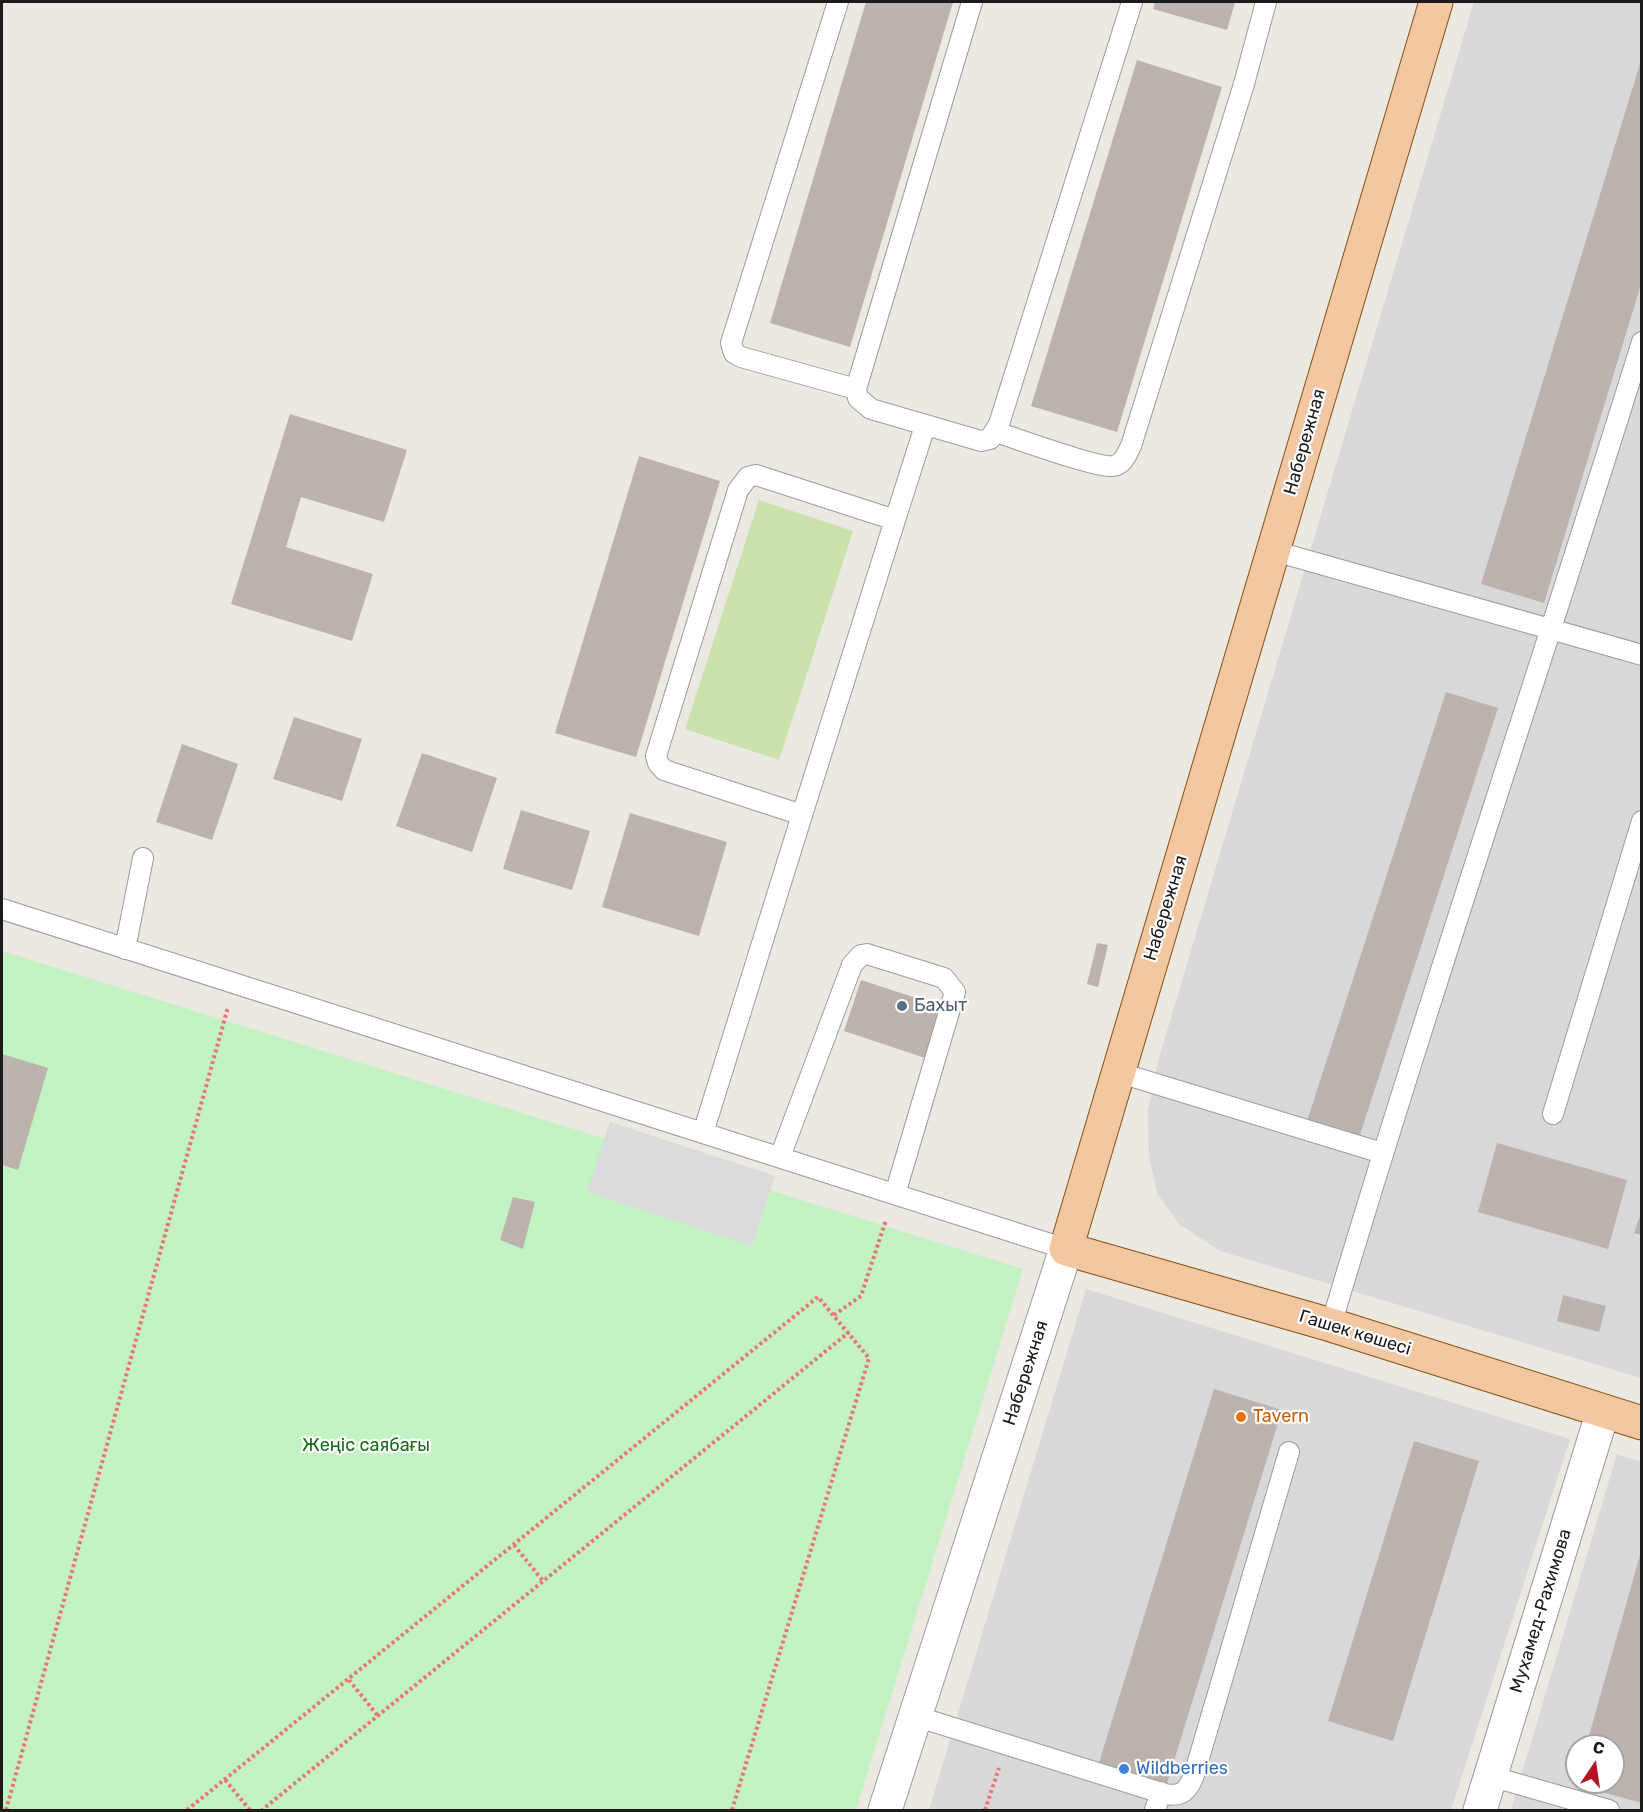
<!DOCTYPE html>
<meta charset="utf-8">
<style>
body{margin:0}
#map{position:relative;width:1643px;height:1812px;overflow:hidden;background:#ece8e2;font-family:Rubik,sans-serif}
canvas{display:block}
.frame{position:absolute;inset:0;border:3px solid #1b1b1b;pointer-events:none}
.north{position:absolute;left:1565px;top:1734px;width:60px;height:60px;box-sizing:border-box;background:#fff;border:2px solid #a4a4a4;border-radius:50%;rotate:13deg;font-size:16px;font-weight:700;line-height:24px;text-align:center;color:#1b1b1b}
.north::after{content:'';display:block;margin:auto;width:21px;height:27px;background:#b31423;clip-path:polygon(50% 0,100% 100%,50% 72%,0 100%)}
</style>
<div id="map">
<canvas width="1643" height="1812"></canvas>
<div class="frame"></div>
<div class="north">С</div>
</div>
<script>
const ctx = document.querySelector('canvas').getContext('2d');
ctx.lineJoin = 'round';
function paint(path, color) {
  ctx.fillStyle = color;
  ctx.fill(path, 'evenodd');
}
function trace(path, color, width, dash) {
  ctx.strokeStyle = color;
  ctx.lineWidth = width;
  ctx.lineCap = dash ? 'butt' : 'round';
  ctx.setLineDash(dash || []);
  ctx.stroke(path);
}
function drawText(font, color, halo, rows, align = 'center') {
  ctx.font = font + ' Rubik,sans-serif';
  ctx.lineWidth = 4.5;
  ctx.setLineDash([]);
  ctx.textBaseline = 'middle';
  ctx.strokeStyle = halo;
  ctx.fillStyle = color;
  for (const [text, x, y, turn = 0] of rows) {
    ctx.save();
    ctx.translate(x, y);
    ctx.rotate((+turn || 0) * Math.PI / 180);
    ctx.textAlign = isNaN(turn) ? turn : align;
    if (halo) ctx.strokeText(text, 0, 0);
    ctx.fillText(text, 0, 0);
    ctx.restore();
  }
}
paint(new Path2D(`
 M1474 2H1641V1378L1220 1251 1179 1224 1157 1193 1149 1156 1148 1111 1159 1058Z
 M1086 1289 1570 1439 1451 1810H929Z
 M1617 1454 1641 1462V1810H1511ZM1577 1746H1613V1782H1577Z`), '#d9d9d9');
paint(new Path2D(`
 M759 500 853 531 779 760 685 729Z`), '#cce2ac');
paint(new Path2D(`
 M2 951 1023 1269 856 1810H2Z`), '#c3f3c2');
paint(new Path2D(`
 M610 1122 775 1176 752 1246 587 1192Z`), '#dbdbdb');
paint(new Path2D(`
 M866 2H953L850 347 770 323Z
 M1155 2H1235L1227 30 1153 9Z
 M1642 57V281L1544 603 1481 584Z
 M1137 60 1222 87 1117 432 1031 406Z
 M290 414 407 450 384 522 301 497 286 547 373 574 352 641 231 604Z
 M639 456 720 481 636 757 555 733Z
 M1446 692 1498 708 1359 1138 1307 1121Z
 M294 717 362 739 342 801 273 779Z
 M182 744 238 764 212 840 156 822Z
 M422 753 497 778 472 852 396 826Z
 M521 810 590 831 572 890 503 869Z
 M630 813 727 842 699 936 602 907Z
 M1097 943 1108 945 1098 987 1087 984Z
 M861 980 944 1007 928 1059 844 1031Z
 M2 1054 48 1068 18 1170 2 1165Z
 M1497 1143 1627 1180 1608 1249 1478 1212Z
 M513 1197 535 1202 523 1249 500 1240Z
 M1642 1210V1235L1634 1233Z
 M1563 1295 1606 1306 1599 1332 1557 1321Z
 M1214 1389 1282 1410 1166 1787 1098 1766Z
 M1414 1441 1479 1461 1393 1741 1328 1721Z
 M1642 1548V1803L1576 1785V1782H1613V1746H1586Z`), '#bcb3af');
const service = new Path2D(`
 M838 2 731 343 734 353 741 357 856 389
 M972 2 856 389 858 398 871 409 981 441 990 439 999 424 1132 2
 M996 432C1015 438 1099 469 1113 466 1124 464 1126 455 1131 446L1244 84 1266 2
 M895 520 925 426
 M1274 551 1642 655
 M2 909 1066 1249
 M125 949 143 858
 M1117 1072 1382 1153
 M1553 1114 1642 821
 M703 1133 802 815 664 770 658 763 656 756 738 490 748 477 756 475 895 520 802 815
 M780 1157 852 965 861 955 867 954 944 978 955 992 895 1194
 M1331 1325C1429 996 1540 670 1642 342
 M915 1716 1165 1794C1182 1797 1188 1791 1194 1775L1289 1452
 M1490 1776 1609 1810
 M1155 1810 1161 1792`);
const tertiary = new Path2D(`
 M885 1810 1066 1249
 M1480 1810 1603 1411`);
const primary = new Path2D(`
 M1436 2 1066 1249 1331 1325 1642 1423`);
trace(service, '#9c9c9c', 22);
trace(tertiary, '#9c9c9c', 35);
trace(primary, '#85520e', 35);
trace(new Path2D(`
 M834 1315 861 1296 886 1220
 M514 1545 543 1581
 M349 1680 378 1716
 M225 1780 250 1810
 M6 1810 228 1007
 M187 1810 818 1297 848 1333 262 1810
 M732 1810 869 1358 848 1333
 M985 1810 999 1768`), '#eb7474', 4, [3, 3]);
trace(service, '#fff', 20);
trace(tertiary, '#fff', 33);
trace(primary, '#f2c7a1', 33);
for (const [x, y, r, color] of [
 [902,1006,6,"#5c6f8a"],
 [1241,1417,6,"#e8710a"],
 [1124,1769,6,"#3f7fe0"]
]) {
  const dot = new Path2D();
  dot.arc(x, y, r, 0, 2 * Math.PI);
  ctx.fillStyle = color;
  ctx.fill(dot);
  trace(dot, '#fff', 2);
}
drawText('18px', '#1b1b1b', '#fff', [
 ["Набережная",1305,442,-74],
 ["Набережная",1166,908,-73],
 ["Гашек көшесі",1355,1333,17],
 ["Набережная",1026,1373,-72],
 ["Мухамед-Рахимова",1541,1611,-73]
]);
drawText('18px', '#4e5e75', '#fff', [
 ["Бахыт",914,1006]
], 'left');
drawText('18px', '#c56008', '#fff', [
 ["Tavern",1253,1417]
], 'left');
drawText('18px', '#176d16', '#fff', [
 ["Жеңіс саябағы",366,1446]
]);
drawText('18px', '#366cbe', '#fff', [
 ["Wildberries",1136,1769]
], 'left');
</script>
